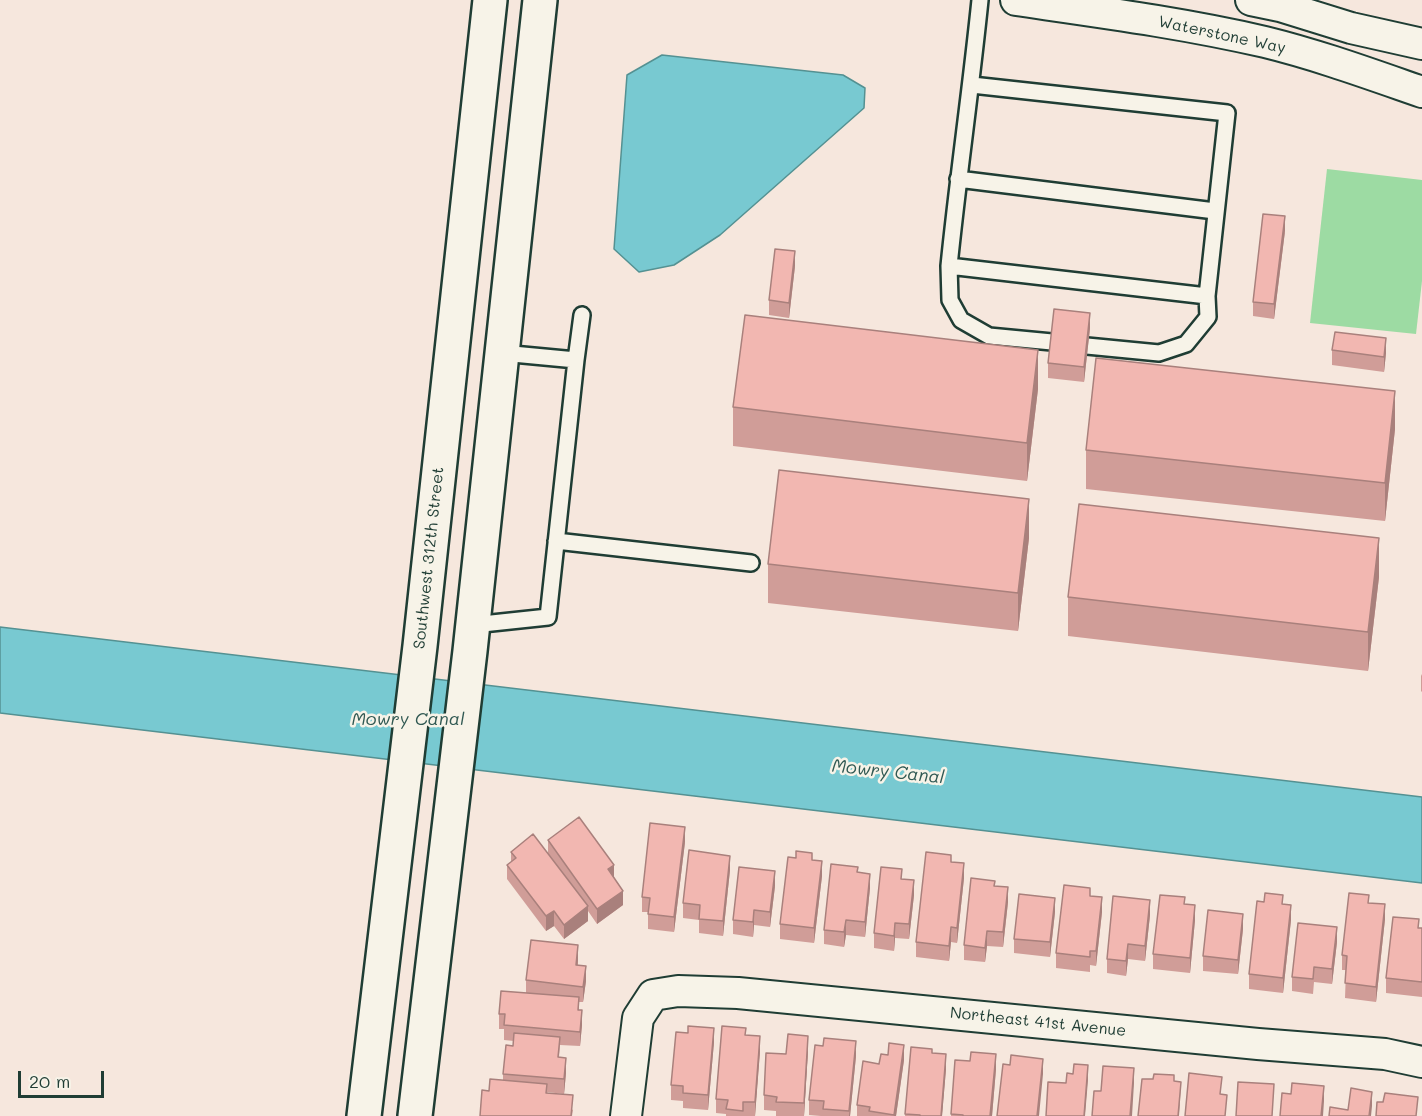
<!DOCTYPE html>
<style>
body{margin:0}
#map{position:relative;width:1422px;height:1116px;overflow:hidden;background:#f6e7dd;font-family:Mali,sans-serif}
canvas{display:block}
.scale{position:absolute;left:18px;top:1071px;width:86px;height:27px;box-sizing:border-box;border:3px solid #1f3d34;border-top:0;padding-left:8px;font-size:18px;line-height:21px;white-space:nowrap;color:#1f3d34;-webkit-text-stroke:4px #f7f3e8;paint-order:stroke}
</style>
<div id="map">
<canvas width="1422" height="1116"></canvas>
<div class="scale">20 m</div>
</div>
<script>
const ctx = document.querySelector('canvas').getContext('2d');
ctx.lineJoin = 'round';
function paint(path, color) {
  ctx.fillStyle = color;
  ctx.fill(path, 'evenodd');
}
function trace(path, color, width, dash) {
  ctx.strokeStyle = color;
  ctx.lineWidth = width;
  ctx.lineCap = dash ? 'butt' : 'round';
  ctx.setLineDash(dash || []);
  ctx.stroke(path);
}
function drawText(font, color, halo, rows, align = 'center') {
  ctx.font = font + ' Mali,sans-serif';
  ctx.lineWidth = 5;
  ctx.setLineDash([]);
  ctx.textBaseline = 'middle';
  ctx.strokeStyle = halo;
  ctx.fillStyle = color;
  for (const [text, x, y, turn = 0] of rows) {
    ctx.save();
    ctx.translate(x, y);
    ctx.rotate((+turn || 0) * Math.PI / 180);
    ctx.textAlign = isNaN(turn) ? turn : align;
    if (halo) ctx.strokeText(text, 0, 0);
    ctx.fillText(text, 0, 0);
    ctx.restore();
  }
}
paint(new Path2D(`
 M1327 169 1422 180V281L1416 334 1310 323Z`), '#9ddba3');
const water = new Path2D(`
 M662 55 843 75 865 88 864 108 720 235 674 265 639 272 614 249 627 75Z
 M0 627 1422 797V883L0 713Z`);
paint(water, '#78c9d1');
trace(water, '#549192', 1.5);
const service = new Path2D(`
 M972 85 1227 113 1207 296 949 266C958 177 971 89 980 0
 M958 179 1215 211
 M949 266 950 300 961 320 989 336 1052 342
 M1087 346 1159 353 1186 344 1208 317 1207 296
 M576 360 582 315
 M556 541 751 563
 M473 625 548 617 576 360 502 353`);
const minor = new Path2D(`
 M1016 0C1099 12 1183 23 1265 42 1318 55 1370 74 1422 92
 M1251 0 1280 6 1351 28 1422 44
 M626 1116 638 1018 653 995 678 991 738 993 1258 1044 1385 1054 1422 1062`);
const secondary = new Path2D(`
 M364 1116 420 646 490 0
 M415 1116 470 651 540 0`);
trace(service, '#1f3d34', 20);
trace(minor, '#1f3d34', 34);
trace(secondary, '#1f3d34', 38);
trace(service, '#f7f3e8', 15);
trace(minor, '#f7f3e8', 30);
trace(secondary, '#f7f3e8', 33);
paint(new Path2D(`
 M1285 231 1274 319 1253 316V302Z
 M795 266 789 318 769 315V300Z
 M1090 328 1084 382 1048 378V363Z
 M1332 350 1386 353 1384 372 1332 365Z
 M1038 389 1027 481 733 446V407Z
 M1395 429 1385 521 1086 489V450Z
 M1029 538 1018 631 768 603V564Z
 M1379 577 1368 671 1068 636V597Z
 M1422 674V692L1421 691V676Z
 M548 840 614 877 623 905 597 924 588 911V921L564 939 554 926 546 931 507 879V865L511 862V852L548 853Z
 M685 842 674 932 648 929V912H642V897Z
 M812 860 822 876 814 943 780 939V924Z
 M951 862 964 878 957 943 951 942 949 961 916 957V942Z
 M730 870 723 936 699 933V920L683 918V903Z
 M858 872 870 888 865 937 846 935 844 947 824 944V930Z
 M902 879 914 895 909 939 895 938 894 951 874 948V933Z
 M775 886 770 927 754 925 753 937 733 934V920Z
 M995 886 1008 902 1003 947 987 946 985 962 964 960V945Z
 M1090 896 1102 912 1096 966 1090 965V972L1056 968V953Z
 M1369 903 1385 919 1376 1002 1345 998 1346 970H1342V955Z
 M1185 904 1195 920 1190 973 1153 969V954Z
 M1283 904 1291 920 1283 993 1249 989V974Z
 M1055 912 1050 957 1014 953V939Z
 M1150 915 1145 961 1128 959 1126 976 1107 973V959Z
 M1419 928H1422V997L1386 993V978Z
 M1243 929 1238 974 1203 971V956Z
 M1337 942 1332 984 1314 982 1313 994 1292 991V977Z
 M578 960V965L586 981 583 1002H579V1010L582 1025 580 1046 560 1045 559 1057 566 1073 564 1094 547 1092 573 1110 572 1116H480L489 1091 503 1080V1074L513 1046 514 1041 504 1040V1029H499V1014L526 993V980Z
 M746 1035 760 1051 755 1116H726V1114L716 1113V1099Z
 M714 1042 708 1110 683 1108V1101L671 1100V1085Z
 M911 1047 932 1053 946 1069 942 1116H905Z
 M808 1051 804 1116H776V1111L764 1110V1095L786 1054Z
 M856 1056 850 1116H821L809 1115V1100Z
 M904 1060 896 1116H857V1105L879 1064Z
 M955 1060 996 1069 992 1116H951Z`), '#d09d98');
paint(new Path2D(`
 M1285 216V231L1274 319V304Z
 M795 251V266L789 318V303Z
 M1090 313V328L1084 382V367Z
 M1386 338V353L1384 372V357Z
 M1038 350V389L1027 481V443Z
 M1395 391V429L1385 521V483Z
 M1029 499V538L1018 631V593Z
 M1379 538V577L1368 671V632Z
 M685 827V842L674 932V917Z
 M730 856V870L723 936V921Z
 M822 861V876L814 943V928Z
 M964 863V878L957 943V928Z
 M614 865V880L608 869Z
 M775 871V886L770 927V912Z
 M870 874V888L865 937V922Z
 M914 880V895L909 939V924Z
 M1008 887V902L1003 947V932Z
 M623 891V905L597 924V909Z
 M1102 897V912L1096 966V951Z
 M1055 898V912L1050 957V942Z
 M1150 900V915L1145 961V946Z
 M1385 904V919L1376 1002V987Z
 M1195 905V920L1190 973V958Z
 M1291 905V920L1283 993V978Z
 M588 906V921L564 939V925Z
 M754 910V925L753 937V922Z
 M554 911V926L546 931V916Z
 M1243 914V929L1238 974V960Z
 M846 920V935L844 947V932Z
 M895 923V938L894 951V936Z
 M951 927V942L949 961V946Z
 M1337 927V942L1332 984V969Z
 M987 931V946L985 962V948Z
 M1128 944V959L1126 976V961Z
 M578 945V960L576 980V965Z
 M586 966V981L583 1002V987Z
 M582 1010V1025L580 1046V1032Z
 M714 1028V1042L708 1110V1095Z
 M760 1036V1051L755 1116V1102Z
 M808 1036V1051L804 1116V1103Z
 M856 1041V1056L850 1116H849Z
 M904 1045V1060L896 1116H894Z
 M946 1054V1069L942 1116H941Z
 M996 1054V1069L992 1116H990Z
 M566 1058V1073L564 1094V1079Z
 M1043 1059V1074L1039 1116H1037Z
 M1088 1065V1080L1085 1116H1084Z
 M1134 1068V1083L1132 1116H1130Z
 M1181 1082 1179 1116H1178Z
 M1324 1086V1101L1323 1116H1321Z
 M1372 1092V1106L1371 1116H1369Z`), '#a9807c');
const building = new Path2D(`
 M1263 214 1285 216 1274 304 1253 302Z
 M775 249 795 251 789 303 769 300Z
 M1054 309 1090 313 1084 367 1048 363Z
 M745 315 1038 350 1027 443 733 407Z
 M1335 332 1386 338 1384 357 1332 350Z
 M1096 358 1395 391 1385 483 1086 450Z
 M779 470 1029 499 1018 593 768 564Z
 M1079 504 1379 538 1368 632 1068 597Z
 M579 817 614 865 608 869 623 891 597 909 548 840Z
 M650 823 685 827 674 917 648 914 650 898 642 897Z
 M533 834 588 906 564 925 554 911 546 916 507 865 516 858 511 852Z
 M689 850 730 856 723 921 699 919 700 905 683 903Z
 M796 851 812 853V860L822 861 814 928 780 924 788 857 796 858Z
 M926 852 951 855V862L964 863 957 928 951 927 949 946 916 942Z
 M831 864 858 867 857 872 870 874 865 922 846 920 844 932 824 930Z
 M739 867 775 871 770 912 754 910 753 922 733 920Z
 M881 867 902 869 901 879 914 880 909 924 895 923 894 936 874 933Z
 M971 878 995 881 994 886 1008 887 1003 932 987 931 985 948 964 945Z
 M1064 885 1090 888V896L1102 897 1096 951H1090V957L1056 953Z
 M1265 893 1283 895 1282 904 1291 905 1283 978 1249 974 1257 901 1264 902Z
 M1349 893 1369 895 1368 903 1385 904 1376 987 1345 983 1347 956 1342 955Z
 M1019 894 1055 898 1050 942 1014 939Z
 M1160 895 1185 897 1184 904 1195 905 1190 958 1153 954Z
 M1113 896 1150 900 1145 946 1128 944 1126 961 1107 959Z
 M1208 910 1243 914 1238 960 1203 956Z
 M1393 917 1419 919 1418 928H1422V982L1386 978Z
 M1298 923 1337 927 1332 969 1314 967 1313 979 1292 977Z
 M531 940 578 945 576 965 586 966 583 987 526 980Z
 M501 991 579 997 578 1010H582L580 1032 504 1025 505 1014H499Z
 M688 1026 714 1028 708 1095 683 1093V1086L671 1085 676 1032 688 1033Z
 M722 1026 746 1028 745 1035 760 1036 755 1102H743V1111L726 1109 728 1100 716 1099Z
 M514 1033 560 1037 558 1057 566 1058 564 1079 503 1074 506 1045 513 1046Z
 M788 1034 808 1036 804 1103 776 1102 777 1097 764 1095 766 1053 786 1054Z
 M824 1038 856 1041 849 1111 823 1109 824 1101 809 1100 815 1045 823 1046Z
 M889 1043 904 1045 894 1115 869 1111 870 1107 857 1105 863 1061 879 1064 881 1054 888 1055Z
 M911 1047 932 1049V1053L946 1054 941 1116H920V1115L905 1114Z
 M971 1052 996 1054 990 1116H963V1115L951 1114 955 1060 970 1061Z
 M1011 1055 1043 1059 1037 1116H997L1003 1064 1010 1065Z
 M1074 1064 1088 1065 1084 1116H1046L1048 1082 1066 1083 1067 1073 1073 1074Z
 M1103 1066 1134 1068 1130 1116H1092L1094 1091H1101Z
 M1189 1073 1222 1077 1220 1094 1227 1095 1225 1116H1185Z
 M1154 1074 1174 1075V1081L1181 1082 1178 1116H1138L1142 1079H1153Z
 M490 1079 547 1084 546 1093 573 1095 571 1116H480L482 1090 489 1091Z
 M1238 1082 1274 1084 1272 1116H1236Z
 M1292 1083 1324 1086 1321 1116H1280L1282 1093 1291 1094Z
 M1351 1088 1372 1092 1369 1116H1329L1330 1107 1348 1110Z
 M1385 1093 1418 1097 1416 1116H1376L1377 1102H1383Z`);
paint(building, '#f2b7b1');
trace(building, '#a9807c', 1.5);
drawText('16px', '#1f3d34', '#f7f3e8', [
 ["Waterstone Way",1222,35,12],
 ["Southwest 312th Street",429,558,-84],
 ["Northeast 41st Avenue",1038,1022,6]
]);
drawText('italic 18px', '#315953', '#f7f3e8', [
 ["Mowry Canal",408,719],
 ["Mowry Canal",888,772,6]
]);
</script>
